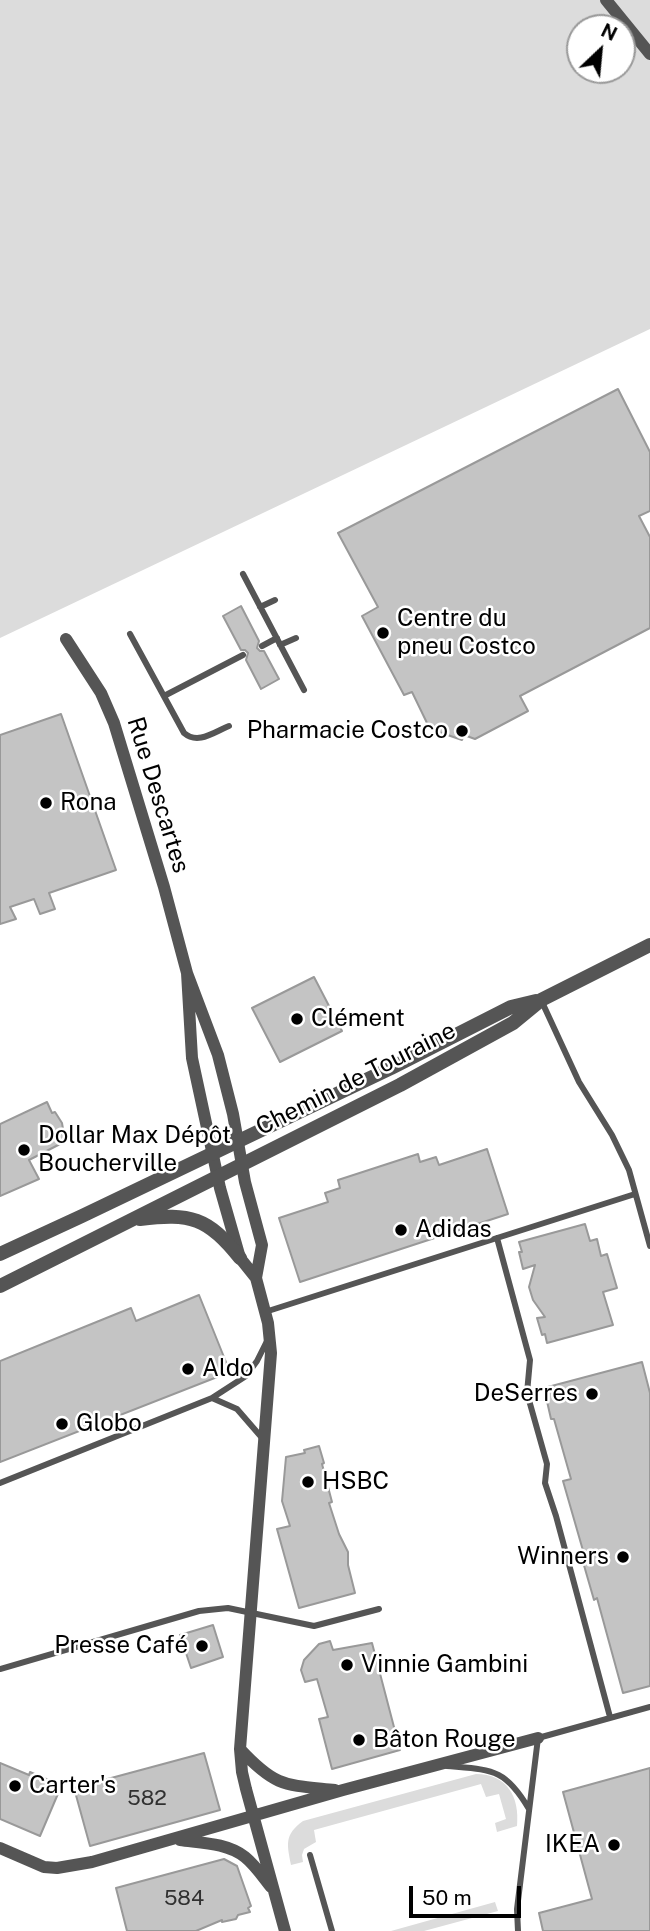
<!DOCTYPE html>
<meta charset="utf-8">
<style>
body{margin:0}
#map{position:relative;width:650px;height:1931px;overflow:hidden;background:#fff;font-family:"Public Sans",sans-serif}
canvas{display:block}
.north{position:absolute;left:566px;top:14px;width:70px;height:70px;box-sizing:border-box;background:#fff;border:2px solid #999;border-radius:50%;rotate:26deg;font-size:19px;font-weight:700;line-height:28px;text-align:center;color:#000}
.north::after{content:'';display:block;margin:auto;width:24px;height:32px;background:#000;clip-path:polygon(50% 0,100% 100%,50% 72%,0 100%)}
.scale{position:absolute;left:409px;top:1886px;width:112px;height:32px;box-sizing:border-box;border:4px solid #000;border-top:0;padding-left:9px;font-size:21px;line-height:24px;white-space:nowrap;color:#000;-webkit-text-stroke:5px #fff;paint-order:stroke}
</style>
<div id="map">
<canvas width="650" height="1931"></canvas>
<div class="north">N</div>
<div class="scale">50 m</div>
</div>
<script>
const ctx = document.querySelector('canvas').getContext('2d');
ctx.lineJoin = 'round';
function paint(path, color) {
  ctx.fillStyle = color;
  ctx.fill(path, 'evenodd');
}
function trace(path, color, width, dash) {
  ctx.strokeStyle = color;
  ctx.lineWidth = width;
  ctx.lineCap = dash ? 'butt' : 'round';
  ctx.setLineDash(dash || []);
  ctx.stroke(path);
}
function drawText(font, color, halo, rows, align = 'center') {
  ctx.font = font + ' "Public Sans",sans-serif';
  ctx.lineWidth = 5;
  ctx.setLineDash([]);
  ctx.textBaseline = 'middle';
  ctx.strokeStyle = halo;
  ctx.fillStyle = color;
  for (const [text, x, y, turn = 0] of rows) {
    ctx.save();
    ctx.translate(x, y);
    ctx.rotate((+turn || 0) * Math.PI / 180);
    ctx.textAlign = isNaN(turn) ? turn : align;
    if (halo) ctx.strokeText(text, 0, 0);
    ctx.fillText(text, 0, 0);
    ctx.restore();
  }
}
paint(new Path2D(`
 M0 0H650V329L0 638ZM580 28H622V70H580Z
 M476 1774C507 1774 520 1797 517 1826L497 1832 495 1823 506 1819 499 1794 486 1797 481 1784 314 1830 316 1842 304 1849 302 1855 303 1862 291 1865C287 1844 284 1835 303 1821Z
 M495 1902 498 1911 424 1931H391Z`), '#dcdcdc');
const building = new Path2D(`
 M618 389 650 452V511L639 516 650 537V628L520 696 528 711 475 739 464 735 462 740 436 731 437 727 427 723 412 692 404 695 362 616 378 607 338 533Z
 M241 606 259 641 257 648 260 651H264L279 679 261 689 246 660 248 653 245 650H241L223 616Z
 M61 714 116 870 49 893 55 909 40 914 34 899 10 907 16 919 0 924V735Z
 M314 977 342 1031 280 1062 252 1008Z
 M47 1102 52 1113 55 1112 62 1123 63 1129 61 1131 66 1141 29 1160 39 1179 0 1196V1124Z
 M487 1149 508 1214 300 1282 279 1218 328 1202 325 1193 340 1188 338 1180 418 1154 420 1162 436 1157 439 1165Z
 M585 1224 590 1241 597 1239 601 1256 607 1254 617 1288 603 1292 613 1325 547 1343 545 1334 542 1335 537 1318 545 1317 533 1300 529 1287 535 1265 523 1269 519 1252H522L519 1242Z
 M199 1295 230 1372 0 1462V1361L131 1308 136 1321Z
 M642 1362 650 1393V1686L623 1693 597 1598 594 1600 581 1555 584 1554 563 1481 571 1479 554 1419H551L544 1388Z
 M319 1446 324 1463 322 1464 332 1502 329 1503 339 1534 348 1552V1565L355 1593 299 1608 277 1529 290 1526 282 1501 286 1457 305 1453 304 1450Z
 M213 1625 223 1657 191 1668 180 1635Z
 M330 1641 333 1650 372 1643 400 1750 332 1769 319 1719 328 1717 317 1679 305 1682 301 1670 304 1660 319 1644Z
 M204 1753 220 1810 90 1846 74 1788Z
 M0 1763 29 1775 30 1772 51 1781 50 1785 60 1789 40 1836 0 1819Z
 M650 1768V1931H543L539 1913 592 1899 563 1792Z
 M224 1859 237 1866 251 1906 248 1908 250 1912 238 1915 236 1919 222 1922V1920L196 1931H127L116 1888Z`);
paint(building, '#c4c4c4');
trace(building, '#999', 2);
trace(new Path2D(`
 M243 574 304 690
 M260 607 275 600
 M130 634 184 733C198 745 214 732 229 726
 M280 645 296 638
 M262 646 277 638
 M164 696 243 655
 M542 1002 579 1082 612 1135 629 1170 650 1246
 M497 1238 530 1360 527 1393 547 1464 545 1483 556 1516 610 1717
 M265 1312 635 1194
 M212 1398 237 1409 263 1439
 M0 1483 212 1398 246 1376 257 1361 267 1341
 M0 1669 199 1611 228 1608 314 1626 379 1609
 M447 1766C492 1770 505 1768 529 1809
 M310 1855 332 1931
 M518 1931 517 1909 538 1738 650 1707`), '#555', 6);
trace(new Path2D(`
 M606 0 650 54
 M66 639 101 693 114 723 164 887 187 973 218 1055 233 1114 245 1182 262 1245 256 1278
 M187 973 192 1058 220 1188 240 1258 256 1278 268 1323 271 1353 240 1749 242 1772 246 1789 285 1931
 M240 1749C276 1788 286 1785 335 1790
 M180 1840C202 1843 227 1843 245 1857 255 1865 263 1877 271 1887
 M0 1848 44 1867 57 1868 92 1862 343 1790 538 1738`), '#555', 12);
trace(new Path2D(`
 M140 1219C190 1213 208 1217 240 1258
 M0 1254 82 1216 391 1068 511 1007 536 1001
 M0 1286 400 1085 513 1023 541 1000 650 945`), '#555', 14);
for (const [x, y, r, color] of [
 [383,633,7,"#000"],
 [462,731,7,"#000"],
 [46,803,7,"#000"],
 [297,1019,7,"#000"],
 [24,1150,7,"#000"],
 [401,1230,7,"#000"],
 [188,1369,7,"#000"],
 [592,1394,7,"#000"],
 [62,1424,7,"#000"],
 [308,1482,7,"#000"],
 [623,1557,7,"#000"],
 [202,1646,7,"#000"],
 [347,1665,7,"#000"],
 [359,1740,7,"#000"],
 [15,1786,7,"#000"],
 [614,1845,7,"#000"]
]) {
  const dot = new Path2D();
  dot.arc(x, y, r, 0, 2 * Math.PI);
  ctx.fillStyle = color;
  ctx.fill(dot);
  trace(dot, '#fff', 2.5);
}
drawText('21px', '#313131', null, [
 ["582",147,1799],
 ["584",184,1899]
]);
drawText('24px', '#000', '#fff', [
 ["Centre du",397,619],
 ["pneu Costco",397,647],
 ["Pharmacie Costco",448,731,"right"],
 ["Rona",60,803],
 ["Clément",311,1019],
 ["Dollar Max Dépôt",38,1136],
 ["Boucherville",38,1164],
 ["Adidas",415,1230],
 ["Aldo",202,1369],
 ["DeSerres",578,1394,"right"],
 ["Globo",76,1424],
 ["HSBC",322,1482],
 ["Winners",609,1557,"right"],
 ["Presse Café",188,1646,"right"],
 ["Vinnie Gambini",361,1665],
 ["Bâton Rouge",373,1740],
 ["Carter's",29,1786],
 ["IKEA",600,1845,"right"]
], 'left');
drawText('24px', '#000', '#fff', [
 ["Rue Descartes",158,795,73],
 ["Chemin de Touraine",356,1079,-27]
]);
</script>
